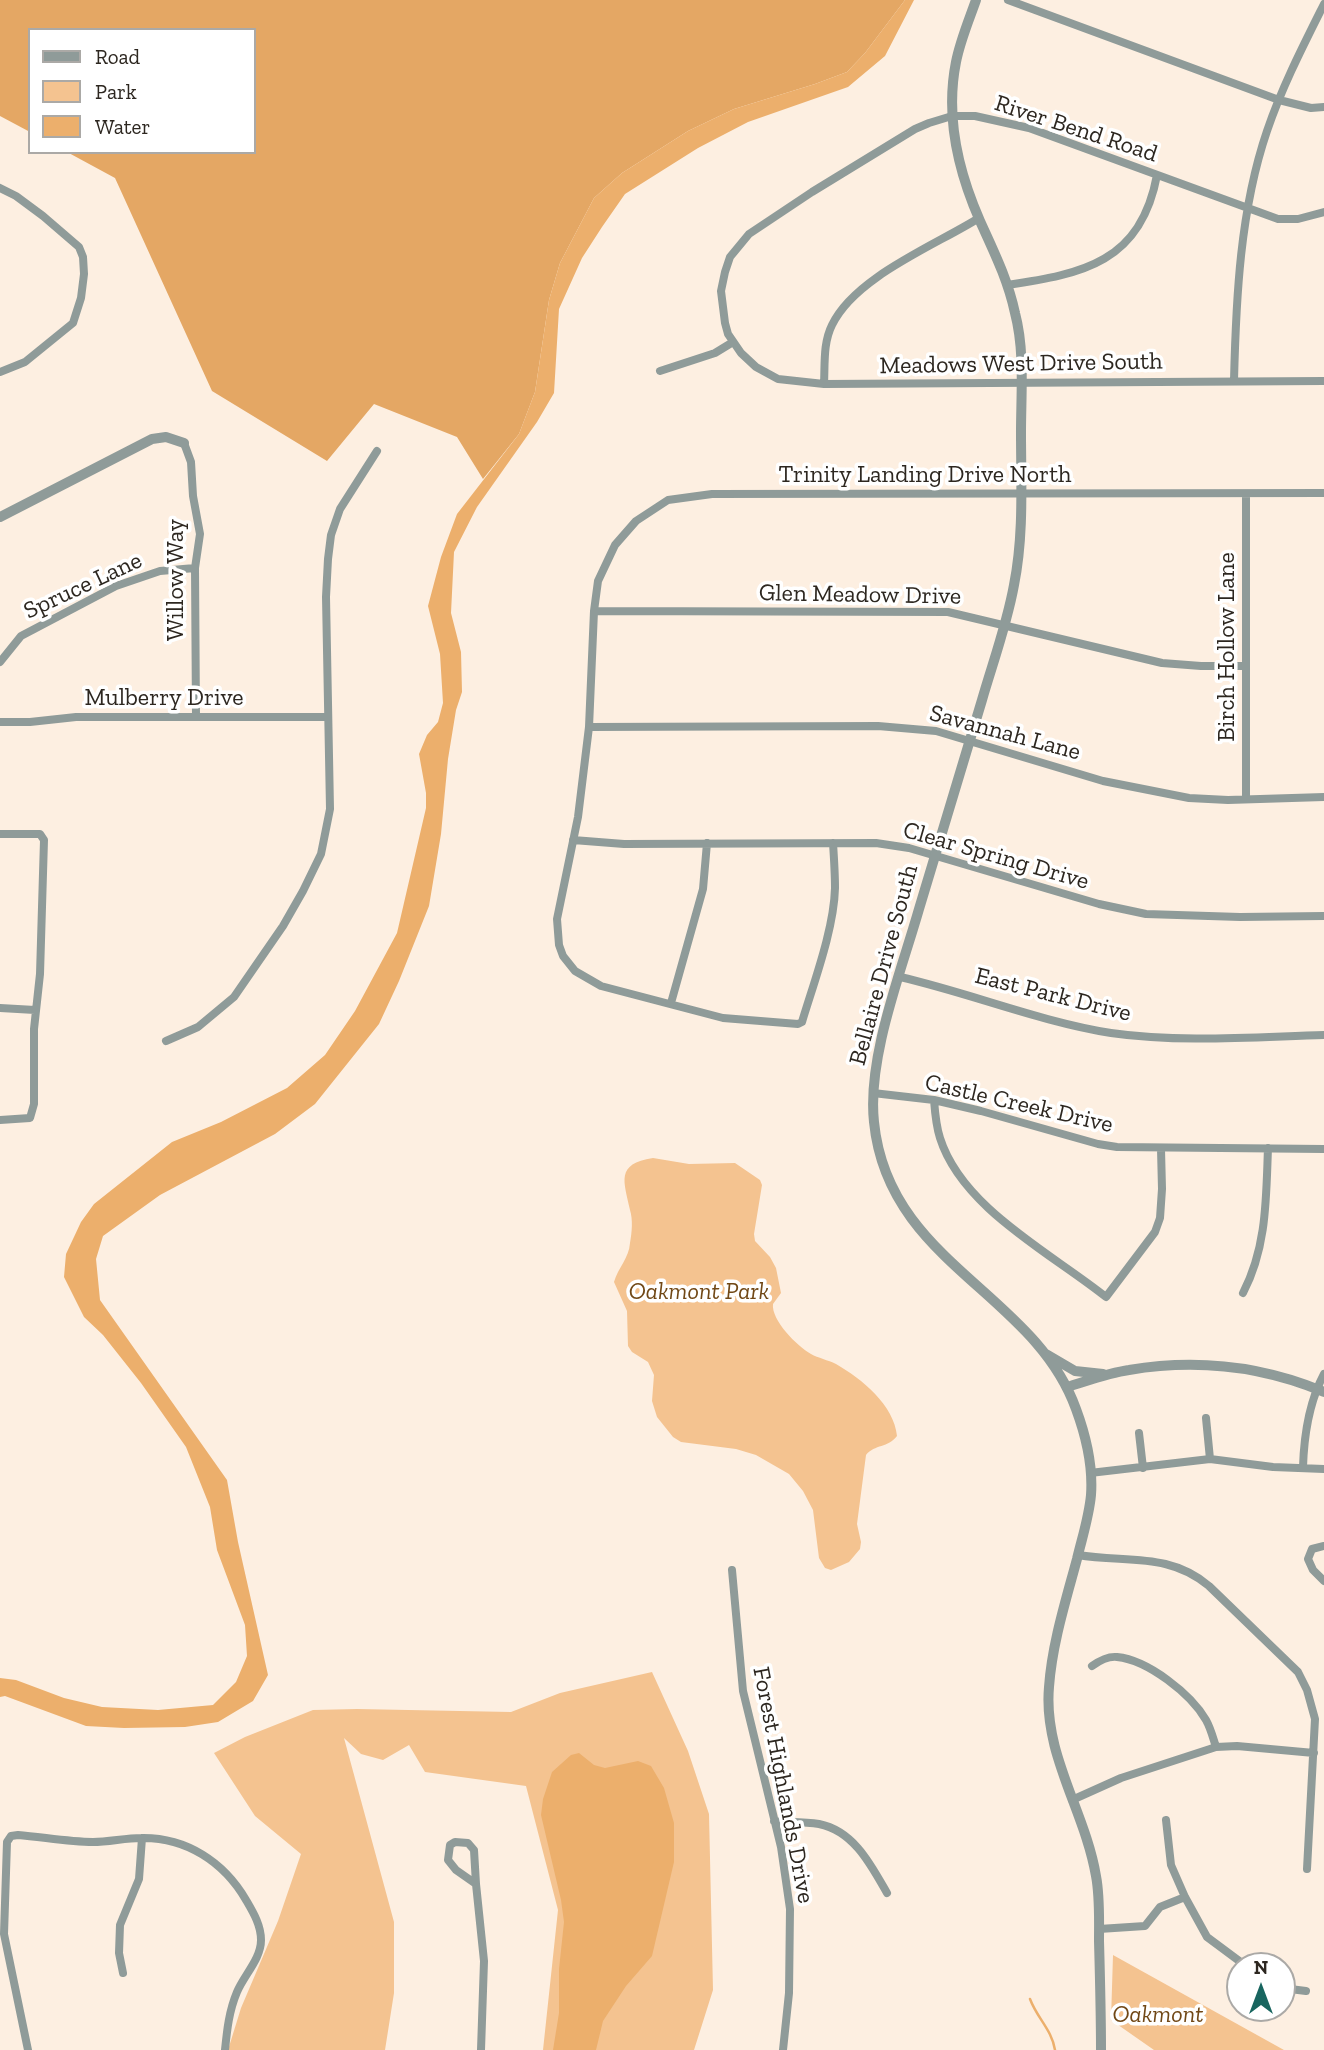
<!DOCTYPE html>
<style>
body{margin:0}
#map{position:relative;width:1324px;height:2050px;overflow:hidden;background:#fdefe1;font-family:"Zilla Slab",serif}
canvas{display:block}
.legend{position:absolute;left:28px;top:28px;width:228px;height:126px;box-sizing:border-box;background:#fff;border:2px solid #aba9a6;margin:0;padding:9px 12px;list-style:none;font-size:21px;color:#2d2720}
.legend li{display:flex;align-items:center;gap:14px;height:35px}
.legend b{width:35px;border:2px solid #aba9a6}
.north{position:absolute;left:1226px;top:1952px;width:70px;height:70px;box-sizing:border-box;background:#fff;border:2px solid #aba9a6;border-radius:50%;rotate:0deg;font-size:19px;font-weight:700;line-height:28px;text-align:center;color:#2d2720}
.north::after{content:'';display:block;margin:auto;width:24px;height:32px;background:#18655f;clip-path:polygon(50% 0,100% 100%,50% 72%,0 100%)}
</style>
<div id="map">
<canvas width="1324" height="2050"></canvas>
<ul class="legend">
<li><b style="height:9px;background:#8f9b99"></b>Road</li>
<li><b style="height:19px;background:#f4c390"></b>Park</li>
<li><b style="height:19px;background:#ecaf6c"></b>Water</li>
</ul>
<div class="north">N</div>
</div>
<script>
const ctx = document.querySelector('canvas').getContext('2d');
ctx.lineJoin = 'round';
function paint(path, color) {
  ctx.fillStyle = color;
  ctx.fill(path, 'evenodd');
}
function trace(path, color, width, dash) {
  ctx.strokeStyle = color;
  ctx.lineWidth = width;
  ctx.lineCap = dash ? 'butt' : 'round';
  ctx.setLineDash(dash || []);
  ctx.stroke(path);
}
function drawText(font, color, halo, rows, align = 'center') {
  ctx.font = font + ' "Zilla Slab",serif';
  ctx.lineWidth = 7;
  ctx.setLineDash([]);
  ctx.textBaseline = 'middle';
  ctx.strokeStyle = halo;
  ctx.fillStyle = color;
  for (const [text, x, y, turn = 0] of rows) {
    ctx.save();
    ctx.translate(x, y);
    ctx.rotate((+turn || 0) * Math.PI / 180);
    ctx.textAlign = isNaN(turn) ? turn : align;
    if (halo) ctx.strokeText(text, 0, 0);
    ctx.fillText(text, 0, 0);
    ctx.restore();
  }
}
paint(new Path2D(`
 M653 1158 689 1164 735 1163 760 1180 762 1185 754 1234 755 1241 770 1257 776 1268 781 1293 773 1304C771 1320 797 1346 811 1354 818 1358 828 1360 836 1364 862 1379 894 1405 897 1436 888 1448 875 1444 866 1455L857 1524 861 1542 860 1549 849 1562 831 1570 825 1568 819 1558 813 1510 803 1491 789 1474 756 1455 736 1449 681 1442 673 1437 657 1417 652 1401 654 1375 648 1362 632 1352 628 1346 627 1311 614 1282C618 1268 629 1258 630 1243 632 1232 633 1220 630 1210 624 1181 615 1164 653 1158Z
 M652 1672 688 1751 709 1814 713 1990 694 2050H543L558 1910 526 1786 425 1772 409 1745 383 1760 361 1754 344 1738 394 1922V1993L385 2050H228L241 2008 278 1921 301 1854 255 1816 214 1753 245 1737 313 1710 357 1709 511 1712 560 1693Z
 M1113 1955 1284 2050H1154L1111 2020Z`), '#f4c390');
paint(new Path2D(`
 M0 0H905L865 53 847 72 815 84 734 109 688 131 622 173 594 198 560 263 549 300 535 392 519 434 483 479 457 437 374 404 327 461 212 391 115 178 67 152H254V30H30V132L0 116Z`), '#e4a764');
paint(new Path2D(`
 M905 0H914L885 56 848 87 748 122 698 148 625 194 602 227 582 258 559 309 554 393 537 422 477 507 454 552 451 613 461 652 462 692 456 710 448 759 441 834 429 906 399 981 379 1024 315 1104 275 1134 160 1195 103 1236 96 1259 100 1300 227 1480 238 1542 268 1675 253 1701 218 1722 185 1727 124 1728 86 1726 5 1696 0 1697V1678L16 1680 64 1698 102 1707 158 1710 213 1705 236 1682 247 1656 245 1625 217 1550 210 1507 186 1447 141 1383 103 1335 84 1317 64 1277 66 1254 81 1222 94 1204 172 1142 221 1122 287 1088 325 1055 355 1011 397 933 426 808V793L419 754 427 735 438 722 443 703 440 654 428 606 441 557 457 514 519 434 535 392 549 300 560 263 594 198 622 173 688 131 734 109 815 84 847 72 865 53Z
 M579 1753 594 1765 605 1768 638 1761 651 1766 664 1788 674 1823V1862L652 1956 626 1986 603 2021 596 2050H553L559 2013V1969L564 1922 561 1900 541 1815 543 1799 552 1772 571 1755Z`), '#ecaf6c');
trace(new Path2D(`
 M1030 1999C1037 2018 1052 2030 1055 2050`), '#ecaf6c', 2.5);
trace(new Path2D(`
 M1008 0 1279 100 1311 108 1324 107
 M0 188 16 196 43 216 79 247 83 257 84 274 81 298 73 323 25 362 0 372
 M1324 212 1298 219H1278L1029 128 975 116H952L929 123 915 129 812 192 749 234 730 257 725 272 721 291 725 323 728 334 741 353 756 367 778 379 824 384 1324 381
 M1007 285C1083 274 1141 262 1157 175
 M660 371 715 353 733 342
 M1234 381C1236 299 1240 210 1267 131 1282 87 1303 46 1324 4
 M824 384C825 364 823 343 832 325 855 277 934 246 979 218
 M184 443 191 462 193 496 200 534 195 568 196 717
 M594 611 948 612 1162 663 1201 666H1246
 M0 662 21 636 116 586 160 571 195 568
 M0 722H30L76 717H328
 M589 727 878 726 936 731 1103 781 1189 798 1228 800 1324 797
 M1246 799V494
 M0 834H40L44 840 40 974 34 1029V1104L30 1118 0 1120
 M573 840 624 844 876 843 909 848 1099 904 1146 914 1240 917 1324 916
 M833 843C834 858 835 873 835 888 834 929 814 982 802 1022L798 1024 723 1018 601 986 575 971 563 956 559 945 557 919 578 817 589 727 594 611 598 581 615 545 636 521 668 500 712 494 1324 493
 M900 977C970 993 1041 1022 1111 1033 1180 1043 1254 1037 1324 1035
 M671 1003 703 889 707 843
 M0 1008 35 1010
 M166 1041 198 1027 234 997 283 926 303 891 321 854 330 809 326 597 328 559 331 535 340 509 377 451
 M873 1093 934 1100 981 1111 1098 1144 1117 1147 1324 1149
 M934 1100C935 1113 936 1126 940 1138 962 1208 1051 1253 1106 1297L1155 1232 1160 1218 1162 1189 1161 1149
 M1243 1293C1267 1247 1266 1198 1268 1148
 M1206 1418 1210 1459
 M1139 1433 1143 1468
 M1303 1467C1304 1436 1309 1402 1324 1374
 M1090 1473 1210 1459 1273 1467 1324 1469
 M1324 1546 1312 1549 1308 1559 1313 1570 1324 1581
 M1078 1555C1126 1563 1169 1552 1209 1586L1298 1672 1307 1690 1315 1719 1307 1869
 M732 1570 743 1691 781 1847 790 1909 789 1993 783 2050
 M1092 1666C1099 1661 1108 1656 1117 1657 1148 1660 1191 1694 1206 1720 1211 1729 1213 1738 1216 1747
 M1072 1800 1121 1778 1216 1747 1237 1746 1314 1753
 M1166 1820 1171 1865 1185 1897 1207 1937 1246 1966
 M774 1821C789 1822 805 1822 819 1824 854 1831 871 1865 887 1893
 M455 1842 468 1843 474 1850 476 1884 456 1870 448 1860 450 1845Z
 M476 1884 484 1961 481 2050
 M1099 1929 1145 1926 1160 1907 1185 1897
 M123 1973 119 1953 120 1925 139 1879 142 1838
 M1282 1988 1306 1991
 M28 2050 4 1934 7 1842 11 1836 18 1835C43 1837 68 1842 93 1842 109 1842 125 1838 141 1838 186 1837 224 1862 246 1900 253 1912 261 1925 261 1940 261 1959 244 1975 237 1992 229 2011 227 2030 225 2050`), '#8f9b99', 8);
trace(new Path2D(`
 M976 0C969 20 960 41 956 62 945 117 958 171 980 221 994 252 1008 280 1015 313 1025 351 1021 393 1021 432 1021 483 1024 535 1014 585 1007 624 993 662 982 700 961 770 940 840 919 909 901 972 867 1058 874 1122 888 1263 1034 1292 1076 1409 1086 1436 1093 1467 1091 1495 1089 1517 1082 1538 1077 1559 1066 1600 1052 1644 1049 1687 1043 1754 1085 1811 1096 1876 1100 1897 1099 1919 1099 1941 1100 1977 1101 2014 1101 2050
 M0 517 152 439 166 437 184 443
 M1046 1354 1075 1371 1103 1374
 M1067 1387C1087 1381 1108 1373 1129 1370 1195 1359 1262 1366 1324 1392`), '#8f9b99', 10);
drawText('24px', '#2d2720', '#fff', [
 ["River Bend Road",1076,129,18],
 ["Meadows West Drive South",1021,364,-1],
 ["Trinity Landing Drive North",925,475],
 ["Willow Way",176,580,-90],
 ["Spruce Lane",83,586,-25],
 ["Glen Meadow Drive",860,595,1],
 ["Birch Hollow Lane",1227,647,-90],
 ["Mulberry Drive",164,698],
 ["Savannah Lane",1005,733,15],
 ["Clear Spring Drive",996,856,16],
 ["Bellaire Drive South",884,965,-75],
 ["East Park Drive",1053,995,14],
 ["Castle Creek Drive",1019,1104,13],
 ["Forest Highlands Drive",783,1785,79]
]);
drawText('italic 24px', '#714816', '#fff', [
 ["Oakmont Park",699,1292],
 ["Oakmont",1158,2015]
]);
</script>
